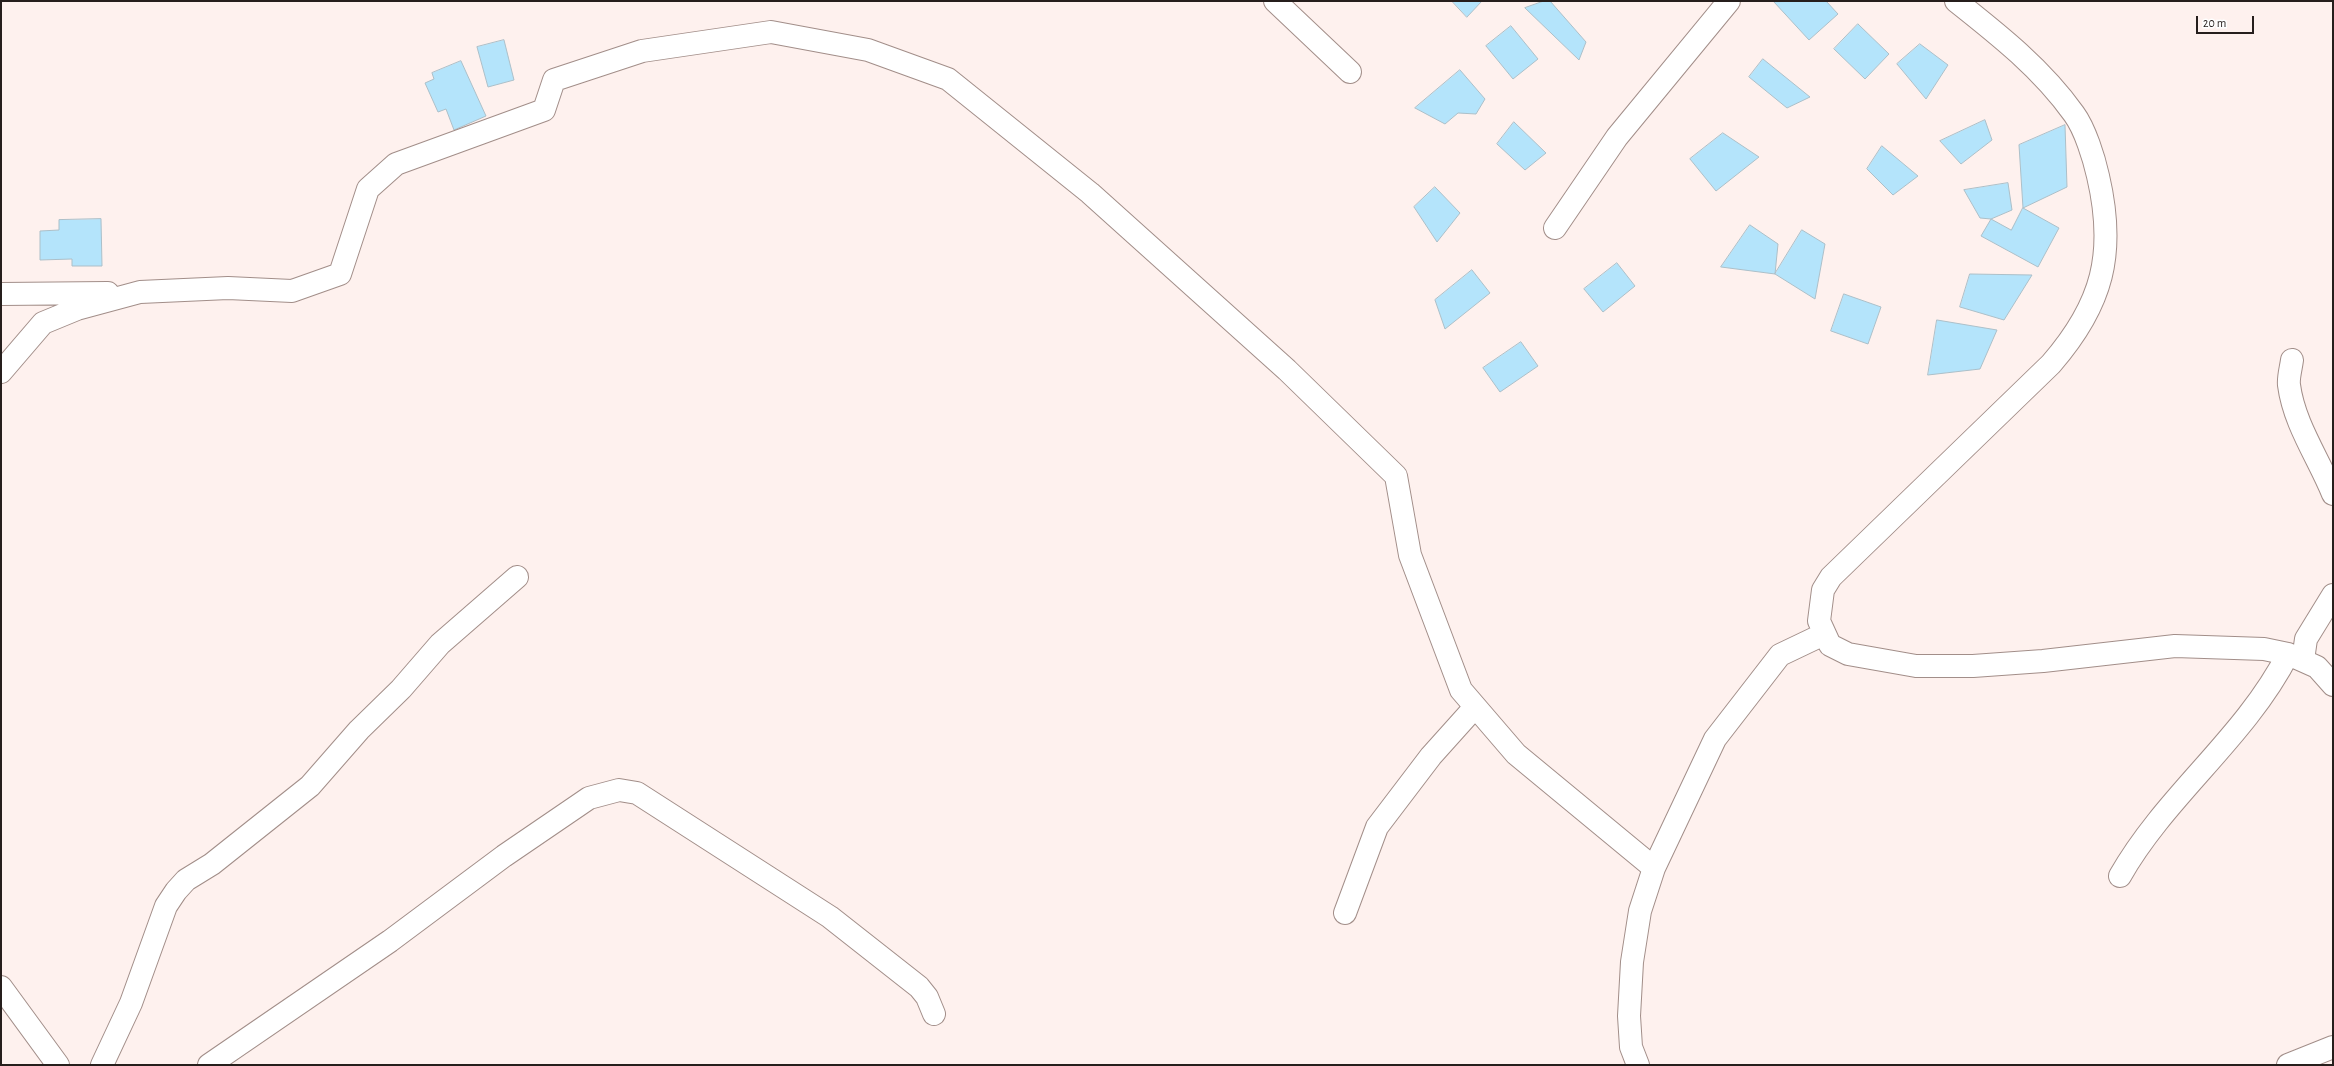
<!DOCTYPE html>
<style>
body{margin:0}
#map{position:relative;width:2334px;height:1066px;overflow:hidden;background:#fef1ee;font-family:"Alegreya Sans",sans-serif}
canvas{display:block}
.frame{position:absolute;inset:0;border:2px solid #261e1c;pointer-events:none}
.scale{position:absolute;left:2196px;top:16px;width:58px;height:18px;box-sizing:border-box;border:2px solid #261e1c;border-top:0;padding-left:5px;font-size:12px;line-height:14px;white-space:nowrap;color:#261e1c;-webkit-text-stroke:3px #fff;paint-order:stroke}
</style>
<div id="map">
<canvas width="2334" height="1066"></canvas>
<div class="frame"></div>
<div class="scale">20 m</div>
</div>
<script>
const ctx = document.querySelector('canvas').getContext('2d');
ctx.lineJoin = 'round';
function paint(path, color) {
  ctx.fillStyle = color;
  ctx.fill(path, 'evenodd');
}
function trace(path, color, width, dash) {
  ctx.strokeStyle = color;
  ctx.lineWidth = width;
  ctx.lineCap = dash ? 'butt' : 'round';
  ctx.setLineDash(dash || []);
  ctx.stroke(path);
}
const building = new Path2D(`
 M1452 1H1482L1467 17Z
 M1544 1H1550L1586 42 1579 60 1525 8Z
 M1826 1 1838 14 1809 40 1774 2Z
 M1858 24 1889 54 1865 79 1834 49Z
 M1511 26 1538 59 1513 79 1486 46Z
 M504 40 514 80 488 87 477 47Z
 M1920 44 1948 65 1926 99 1897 64Z
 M1763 59 1810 97 1787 108 1749 77Z
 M461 61 486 116 454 130 446 109 438 112 425 83 434 79 432 73Z
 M1460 70 1485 99 1476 114 1458 113 1445 124 1415 108Z
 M1985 120 1992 140 1961 164 1940 141Z
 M1514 122 1546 153 1525 170 1497 144Z
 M2065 125 2067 187 2023 208 2019 145Z
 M1723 133 1759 157 1716 191 1690 159Z
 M1882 146 1918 176 1893 195 1867 169Z
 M2008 183 2012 210 1991 219 1980 218 1964 190Z
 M1435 187 1460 213 1437 242 1414 207Z
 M2023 208 2059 228 2038 267 1981 236 1991 219 2011 230Z
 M101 219 102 266H72V259L40 260V231L59 230V220Z
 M1750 225 1778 244 1775 274 1721 267Z
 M1802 230 1825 244 1815 299 1775 274Z
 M1617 263 1635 286 1603 312 1584 289Z
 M1472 270 1490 293 1445 329 1435 300Z
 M1970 274 2032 275 2004 320 1960 307Z
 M1844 294 1881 307 1868 344 1831 331Z
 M1937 320 1997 330 1980 369 1928 375Z
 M1521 342 1538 366 1500 392 1483 368Z`);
paint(building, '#b4e4fb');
trace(building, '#acbfc8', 1);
const minor = new Path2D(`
 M1275 1 1350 72
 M1956 1C1999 35 2042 69 2074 114 2085 129 2094 158 2098 176 2116 253 2103 304 2051 364L1831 577 1823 590 1819 621 1830 645 1848 654 1916 666H1973L2043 661 2175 646 2264 649 2288 654 2317 667 2333 685
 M1555 228 1617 137 1729 1
 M1 294 108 293
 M2292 360C2291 368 2288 378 2289 385 2294 424 2319 459 2333 494
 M1 372 43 323 77 309 140 292 228 288 292 291 340 274 368 189 396 164 544 110 554 80 642 51 771 32 868 50 948 79 1090 193 1287 370 1396 476 1410 555 1461 690 1516 754 1654 868
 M2303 660 2306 639 2333 595
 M2120 876C2166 795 2245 738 2288 654
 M1345 913 1377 827 1431 756 1475 707
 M1 987 58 1065
 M102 1065 131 1003 166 906 176 891 186 880 212 864 310 786 359 730 401 689 440 644 517 577
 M209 1065 390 941 504 856 589 798 619 790 637 793 830 917 919 987 927 997 934 1014
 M1638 1065 1631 1047 1629 1016 1632 962 1640 911 1654 868 1715 739 1780 655 1824 634
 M2288 1065 2333 1047`);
trace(minor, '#a28e89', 24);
trace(minor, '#fff', 22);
</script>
